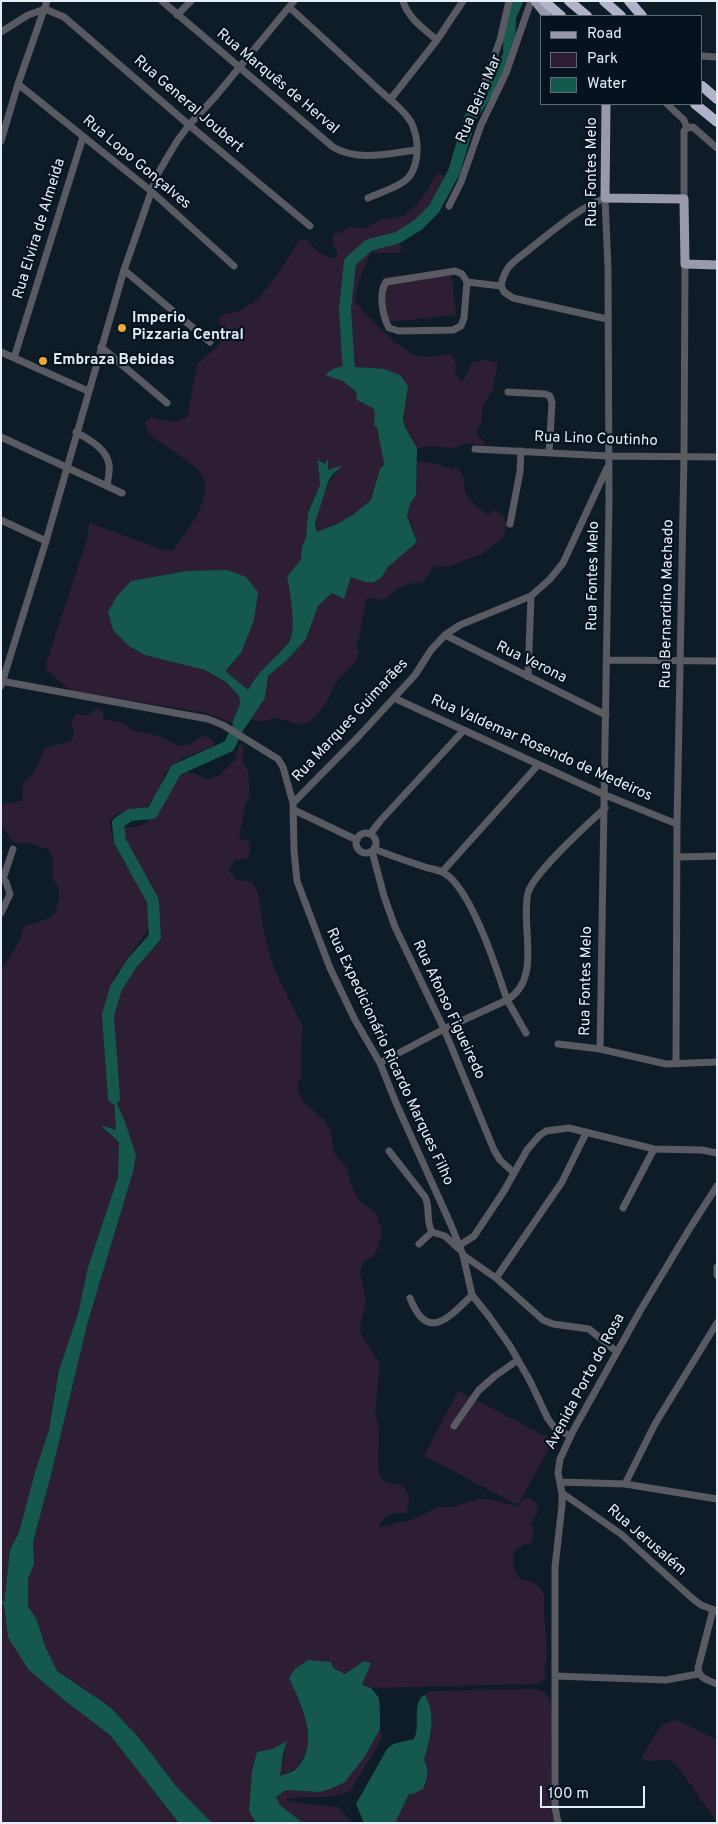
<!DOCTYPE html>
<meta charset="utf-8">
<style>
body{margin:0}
#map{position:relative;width:718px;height:1824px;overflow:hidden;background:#0e1c28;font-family:Overpass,sans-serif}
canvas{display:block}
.frame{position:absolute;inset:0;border:2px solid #e5eef7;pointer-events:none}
.legend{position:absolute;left:540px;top:15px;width:162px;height:90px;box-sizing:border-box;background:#06131f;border:1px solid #5f6b75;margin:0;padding:6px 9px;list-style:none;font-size:15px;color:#e5eef7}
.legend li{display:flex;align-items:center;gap:10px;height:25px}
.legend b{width:25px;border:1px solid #5f6b75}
.scale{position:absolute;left:540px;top:1786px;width:105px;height:22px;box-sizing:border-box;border:2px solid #e5eef7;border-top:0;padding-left:6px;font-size:15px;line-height:18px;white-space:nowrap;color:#e5eef7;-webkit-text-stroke:4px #06131f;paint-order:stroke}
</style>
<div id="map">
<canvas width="718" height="1824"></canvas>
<div class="frame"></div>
<ul class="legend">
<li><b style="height:6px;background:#989aac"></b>Road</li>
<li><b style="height:14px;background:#2d1e34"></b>Park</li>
<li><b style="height:14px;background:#15594e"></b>Water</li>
</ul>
<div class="scale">100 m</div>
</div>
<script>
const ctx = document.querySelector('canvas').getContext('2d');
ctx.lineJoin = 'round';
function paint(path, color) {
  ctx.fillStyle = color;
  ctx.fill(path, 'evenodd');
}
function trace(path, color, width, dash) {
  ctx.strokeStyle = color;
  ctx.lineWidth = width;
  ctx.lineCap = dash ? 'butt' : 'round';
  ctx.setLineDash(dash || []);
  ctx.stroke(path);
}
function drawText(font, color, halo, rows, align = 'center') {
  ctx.font = font + ' Overpass,sans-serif';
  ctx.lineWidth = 4.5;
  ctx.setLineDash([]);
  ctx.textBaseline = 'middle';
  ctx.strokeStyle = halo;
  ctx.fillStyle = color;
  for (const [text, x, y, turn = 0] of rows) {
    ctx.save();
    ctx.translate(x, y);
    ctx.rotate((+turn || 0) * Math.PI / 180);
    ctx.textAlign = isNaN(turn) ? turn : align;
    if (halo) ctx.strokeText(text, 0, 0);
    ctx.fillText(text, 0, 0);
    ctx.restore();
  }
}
paint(new Path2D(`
 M437 174 443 175 444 183C423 215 414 232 375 241L384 244 398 242 402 248 399 253H371L358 281 355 301C365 315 399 349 415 355 427 359 438 355 450 354 455 358 457 367 455 373L462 383 472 362 487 360 498 363 492 391 483 405 481 424 476 433 485 443 483 445 466 443 455 448 431 446 417 448C405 426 400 422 407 397L358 367 343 366 325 375 343 381 373 408 375 413 374 425 390 441 394 453 380 469 371 500 354 514 337 524 317 532C313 512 328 480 341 466L328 470V458L325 464 319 460 320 484 308 513 306 538 302 546 301 559 287 577C291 591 298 631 288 642 275 660 258 670 248 691L225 671 241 653 203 571H187L148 578 113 630 129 646 145 654 205 670 226 682 239 696 240 704 232 723 207 713 73 691C63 685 57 678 47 671L46 664 87 539 90 523 163 550 173 551C185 534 215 497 202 475 195 464 174 452 163 444 152 437 146 434 145 421L152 417C164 421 177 425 188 416L197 364 217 347 223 336 219 321 220 315 240 311 258 299 280 271 300 239H306C314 248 322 257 335 258L338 254 332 243 334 234 343 232 349 227 365 228 385 218C403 223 417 205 427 191 431 186 432 179 437 174Z
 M451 270 456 315 388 322 383 277Z
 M417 461 433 463 451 469 458 468C466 478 463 480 465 491 468 501 480 509 488 515L494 510 503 515 507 525 503 537 483 553 451 566H434L423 582C401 584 400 587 384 600L372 598 366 599 359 637 356 645 359 651 357 660 336 682 324 707 309 722 296 724 279 718H274L263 722 251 719 265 698 268 676 287 660 306 639 318 606 332 593 344 599 351 577 366 582 381 578 388 567 417 542 413 528 407 516 410 504 416 495Z
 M98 708 103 713V719L124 723 132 730 159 736 177 745 183 746 191 744 205 735 214 742V746L183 758 170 768 164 775 160 789 146 808 118 813 110 820C109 844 129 868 141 888 147 900 150 912 152 925L114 977 105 1009 108 1083 114 1097C125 1082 109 1029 115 1006 122 980 142 959 161 941L159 898 149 885 124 845C122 838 121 832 125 827H137L143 825 159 812 162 808 166 794 182 772 193 773 208 779 220 775 235 760 240 743 244 748 242 762 248 770 250 796 246 803 243 815 239 839 250 842V851L248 858 235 860 229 870 237 880 252 882 259 895 263 929 273 966 303 1027 301 1051V1075L297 1088 303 1101 325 1121 331 1131 334 1153 346 1167 354 1192 361 1202 376 1213 382 1232 378 1248 373 1257 364 1261 360 1272 366 1302 360 1327 361 1334 380 1364 375 1416 379 1426 378 1472 383 1480 389 1483 403 1485C410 1495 410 1501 406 1513 393 1513 384 1513 379 1527L389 1526 397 1522H406L440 1507H453L478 1499H490L518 1507 523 1499 529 1498 536 1503 538 1511 531 1523 534 1533 532 1542C510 1546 509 1562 520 1579L532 1582 540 1588 544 1594V1612L547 1655 544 1670 546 1678 537 1684 371 1688 362 1686 371 1663 364 1661 345 1674 333 1668 330 1662 320 1661 289 1678 305 1714 309 1747 296 1769 279 1776 287 1742 272 1749 257 1752 252 1771 249 1811 256 1823H212L176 1786 140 1739 110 1707 57 1671 45 1646 37 1620 28 1606V1579L34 1564 33 1542 52 1471 88 1321 133 1172 129 1137 124 1119 114 1100 116 1130 101 1126 119 1142 118 1177 88 1267 78 1314 59 1370 49 1430 35 1472 19 1532 10 1550 28 1669 64 1700 110 1735 179 1823H1V969C12 956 20 942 24 926L47 919 55 913 59 899 58 886 52 878 53 857 48 849 28 843H15C0 827 1 824 1 804L22 801 23 784 35 771 45 748 71 741 74 734 71 722 77 714C93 718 87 712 98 708Z
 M458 1391 553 1440 518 1505 424 1456Z
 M536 1689 544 1692 550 1699 552 1712 551 1783 555 1823H395L409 1794 428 1767 423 1760C430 1739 437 1715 425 1695L430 1691Z
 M678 1720 717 1740V1822L681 1771 671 1760 647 1761 641 1758 661 1725Z
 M380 1729 382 1738 351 1790C331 1801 308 1795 286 1799L290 1802 338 1807 352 1823H303L280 1805 276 1797 286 1790 319 1792 365 1756Z`), '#2d1e34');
paint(new Path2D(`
 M343 366 384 369 400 375 408 386 403 418 405 427 417 448 416 495 410 504 407 516 417 542 388 567 381 578 374 582H365L351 577 344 599 332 593 318 606 306 639 287 660 268 676 265 698 245 728 232 723 240 704 239 696 226 682 205 670 145 655 129 646 113 630 108 612 117 596 131 581 187 571 227 570 246 577 258 592 254 620 241 653 225 671 248 690C259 669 275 660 289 642 297 630 290 591 287 577L301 559 302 546 306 538 308 513 320 485 318 460 325 464 328 458V470L343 465 332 475 328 482 315 523 317 532 337 524 354 514 371 500 380 469 394 453 390 441 374 425 375 413 373 408 357 400 356 392 343 381 325 375 333 369Z
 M114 1098 124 1119 136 1155 133 1172 88 1321 52 1471 33 1542 34 1564 28 1579V1606L37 1620 45 1646 57 1671 110 1707 140 1739 176 1786 212 1823H179L110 1735 64 1700 28 1669 8 1637 4 1604 10 1550 19 1532 35 1472 49 1430 59 1370 78 1314 88 1267 118 1177 119 1142 100 1125 116 1130Z
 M308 1660 331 1662 333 1668 345 1674 364 1661 371 1663 362 1685 371 1688 379 1698 380 1712V1729L365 1756 345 1782 330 1789 319 1792 286 1790 276 1797 280 1805 303 1823H256L249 1811 252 1771 257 1752 272 1749 287 1741 283 1754 280 1776C285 1774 294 1772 297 1768 321 1742 301 1705 289 1678L295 1669Z
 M425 1695C437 1715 430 1739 424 1760 430 1771 427 1778 423 1789L413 1794H409L395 1823H364L356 1804 387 1749 393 1744 414 1739C421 1726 412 1708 422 1696Z`), '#15594e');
trace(new Path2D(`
 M1 1601 4 1604`), '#15594e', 2);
trace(new Path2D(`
 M355 380 349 373 345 309 350 262 369 245 397 238 418 225 434 209 454 172 470 118 495 81 509 55 510 17 517 1
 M382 420 392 474
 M114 1098 108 1015 116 988 132 963 155 937 153 901 120 841 118 823 130 815 152 813 176 770 229 746 246 711`), '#15594e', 12);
trace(new Path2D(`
 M162 1 333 147C358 162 389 153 417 150
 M403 1C408 18 424 29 437 40
 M289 7C318 33 347 60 376 87 387 98 403 108 411 122 419 138 420 162 409 177 400 187 381 192 368 198
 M45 9 64 17 189 125 310 226
 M177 15 191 1
 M1 32 28 15 45 9
 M702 56 717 57
 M18 84 151 191 234 266
 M481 93 500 40 509 1
 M390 100 437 40 463 1
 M667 104 684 120 687 128
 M1 141 18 84 47 1
 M684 199V131L687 128 693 127 717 148
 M449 206 461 182 481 125 506 73 531 1
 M124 270 210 342
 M455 271 462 274 467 282 464 318 461 326 453 330 399 331 389 328C383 317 378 294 386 282Z
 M467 282 501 286
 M101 347 167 403
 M1 352 88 391
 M14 358 83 137
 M508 392 545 394 550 396 552 403 549 453
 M76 432C89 440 107 448 109 465 110 471 108 479 107 486
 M1 437 122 493
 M475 449 608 456 717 457
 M1 520 46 541
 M510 524 520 472 521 451
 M445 635 606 715
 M607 660 717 661
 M528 677 531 596
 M1 681 208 719 223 725 278 759 283 767 293 803 294 851 297 881 330 968 355 1020 380 1063 396 1103 451 1225 463 1255 472 1295 488 1315 510 1346 530 1381 548 1419 554 1427 570 1436
 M1 686 46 541 124 270 157 175 177 141 189 125 215 97 294 1
 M394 698 605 795 677 824
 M293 803 358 737 415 675 431 650 445 635 460 625 531 596 550 579 563 563 607 468
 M294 810 357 840
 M356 843a10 10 0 1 1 20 0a10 10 0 1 1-20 0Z
 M370 834 381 820 463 731
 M374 849C390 855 406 861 422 866 429 869 437 869 444 873 471 888 497 970 507 1000L444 1029 380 1063
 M372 851 384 896 395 927 444 1029 494 1150 500 1160 514 1173
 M678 857 717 856
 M442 872 538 765
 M1 877 6 882 10 894 1 913
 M3 879 13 849
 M526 1033 507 1000C543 978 520 927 528 893 533 873 588 824 605 808
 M558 1044 600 1049 666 1064 717 1062
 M600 1049 609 500 608 268 605 198C577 209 554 230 531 248 524 254 514 260 508 268 504 274 502 280 501 286L504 292 513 298 607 319
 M676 1064 677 824 684 456 685 264
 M389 1151 425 1197C431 1208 425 1220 432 1232L445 1236 459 1249
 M623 1208 654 1149
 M419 1244 432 1232
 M460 1245 474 1236 504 1191 527 1150 539 1136 546 1131 569 1128 654 1149 702 1150 717 1153
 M463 1255 496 1278 543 1320 553 1324 589 1329 617 1352
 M717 1267V1275
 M496 1278 562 1182 586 1133
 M410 1298C427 1342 448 1319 472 1295
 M454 1426 479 1390 495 1376 518 1360
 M560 1482 625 1484 717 1499
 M625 1484 655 1424 717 1323
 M562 1493 621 1534 693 1599 701 1605 717 1611
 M713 1610 698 1668C699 1679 708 1680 717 1684
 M555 1676 666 1680 698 1674
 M558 1823 555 1807V1567L562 1505V1493L558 1473 560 1459 573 1431 640 1311 690 1228 717 1186`), '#595a62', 7);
trace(new Path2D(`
 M535 1 547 16
 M606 104 605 198 684 199 685 264 717 265`), '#989aac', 9);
trace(new Path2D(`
 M544 1 561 16
 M569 1 587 16
 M604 1 621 16
 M629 1 642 16
 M702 86 717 99
 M695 104 717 122`), '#b0b3c9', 10);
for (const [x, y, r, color] of [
 [122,328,5,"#eaaa39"],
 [43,361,5,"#eaaa39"]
]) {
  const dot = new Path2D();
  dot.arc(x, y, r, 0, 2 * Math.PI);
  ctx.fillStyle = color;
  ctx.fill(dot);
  trace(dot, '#06131f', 2);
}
drawText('15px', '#e5eef7', '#06131f', [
 ["Rua Marquês de Herval",277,82,40],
 ["Rua Beira Mar",480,99,-67],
 ["Rua General Joubert",188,105,41],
 ["Rua Lopo Gonçalves",136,163,40],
 ["Rua Fontes Melo",593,172,-90],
 ["Rua Elvira de Almeida",40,229,-73],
 ["Rua Lino Coutinho",596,440,2],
 ["Rua Fontes Melo",594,576,-89],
 ["Rua Bernardino Machado",668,604,-89],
 ["Rua Verona",531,663,26],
 ["Rua Marques Guimarães",351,721,-47],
 ["Rua Valdemar Rosendo de Medeiros",541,749,24],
 ["Rua Fontes Melo",587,981,-89],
 ["Rua Afonso Figueiredo",448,1010,65],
 ["Rua Expedicionário Ricardo Marques Filho",389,1057,65],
 ["Avenida Porto do Rosa",586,1382,-62],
 ["Rua Jerusalém",646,1541,41]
]);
drawText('bold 15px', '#e5eef7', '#06131f', [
 ["Imperio",132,319],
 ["Pizzaria Central",132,336],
 ["Embraza Bebidas",53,361]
], 'left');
</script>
